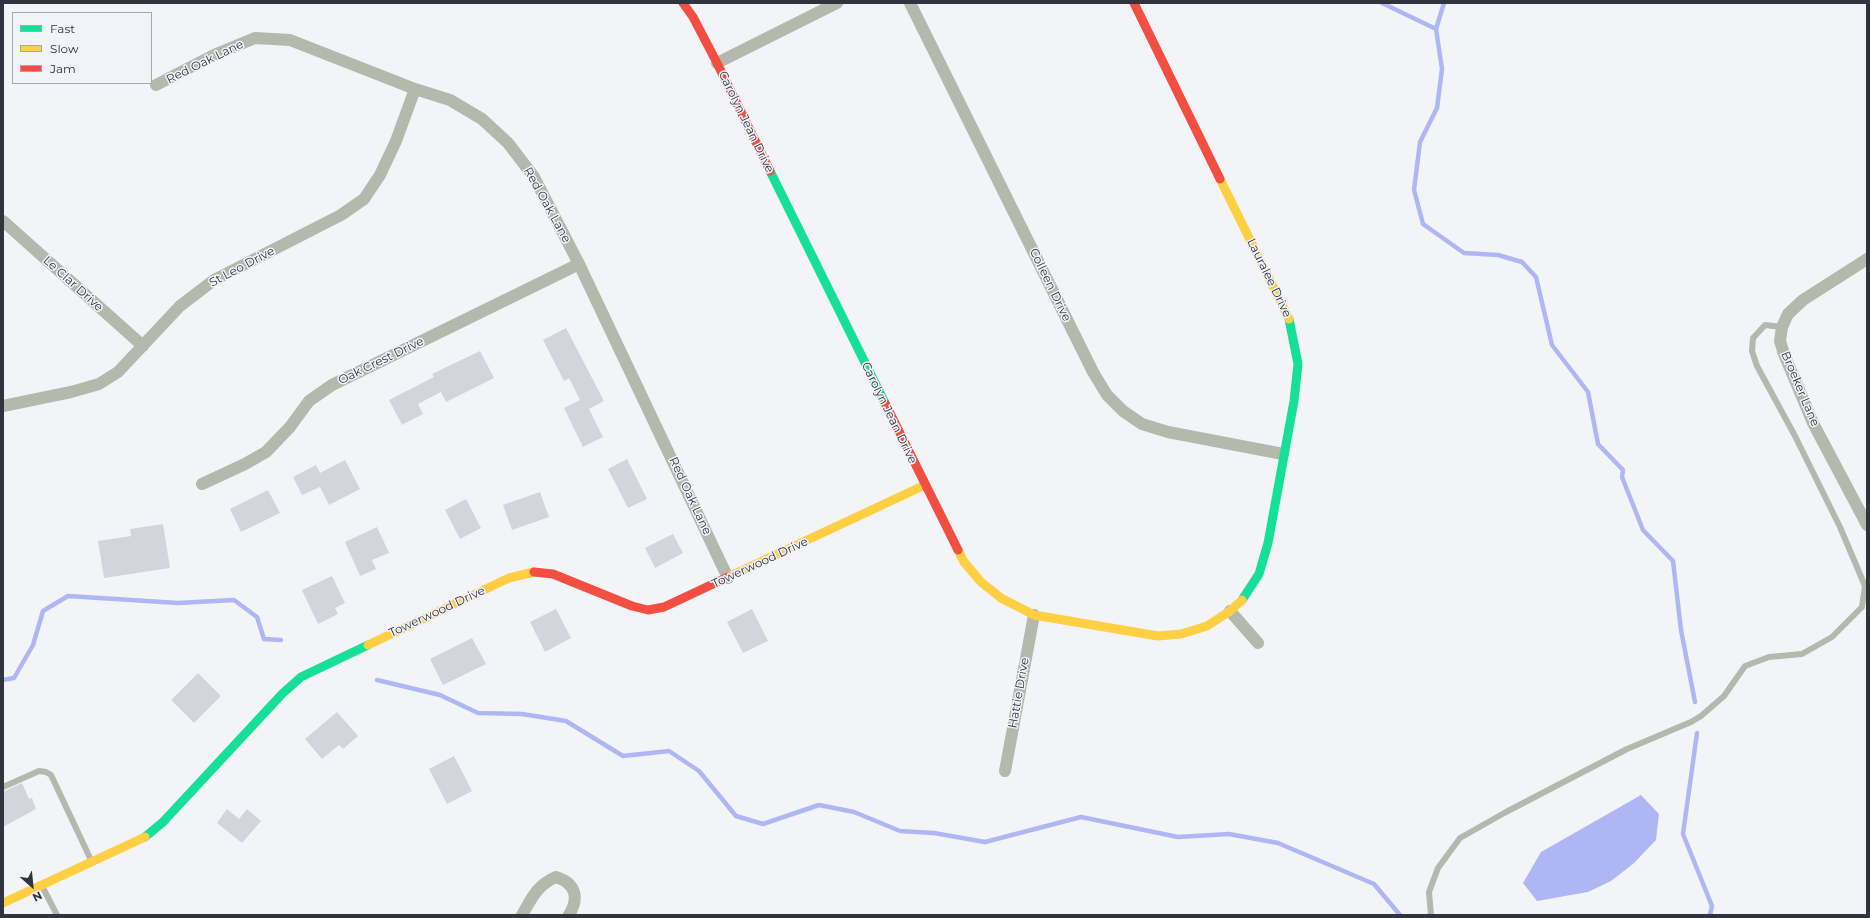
<!DOCTYPE html>
<style>
body{margin:0}
#map{position:relative;width:1870px;height:918px;overflow:hidden;background:#f3f4f8;font-family:Montserrat,sans-serif}
canvas{display:block}
.frame{position:absolute;inset:0;border:4px solid #31343f;pointer-events:none}
.legend{position:absolute;left:12px;top:12px;width:140px;height:72px;box-sizing:border-box;background:#f2f3f9;border:1px solid #a5a7af;margin:0;padding:5px 7px;list-style:none;font-size:12px;color:#31343f}
.legend li{display:flex;align-items:center;gap:8px;height:20px}
.legend b{width:20px;border:1px solid #a5a7af}
.north{position:absolute;left:12px;top:866px;width:40px;height:40px;-webkit-text-stroke:3px #f2f3f9;paint-order:stroke;rotate:153deg;font-size:11px;font-weight:700;line-height:16px;text-align:center;color:#31343f}
.north::after{content:'';display:block;margin:auto;width:14px;height:18px;background:#31343f;clip-path:polygon(50% 0,100% 100%,50% 72%,0 100%)}
</style>
<div id="map">
<canvas width="1870" height="918"></canvas>
<div class="frame"></div>
<ul class="legend">
<li><b style="height:5px;background:#16e098"></b>Fast</li>
<li><b style="height:5px;background:#ffcf43"></b>Slow</li>
<li><b style="height:5px;background:#f24e42"></b>Jam</li>
</ul>
<div class="north">N</div>
</div>
<script>
const ctx = document.querySelector('canvas').getContext('2d');
ctx.lineJoin = 'round';
function paint(path, color) {
  ctx.fillStyle = color;
  ctx.fill(path, 'evenodd');
}
function trace(path, color, width, dash) {
  ctx.strokeStyle = color;
  ctx.lineWidth = width;
  ctx.lineCap = dash ? 'butt' : 'round';
  ctx.setLineDash(dash || []);
  ctx.stroke(path);
}
function drawText(font, color, halo, rows, align = 'center') {
  ctx.font = font + ' Montserrat,sans-serif';
  ctx.lineWidth = 3;
  ctx.setLineDash([]);
  ctx.textBaseline = 'middle';
  ctx.strokeStyle = halo;
  ctx.fillStyle = color;
  for (const [text, x, y, turn = 0] of rows) {
    ctx.save();
    ctx.translate(x, y);
    ctx.rotate((+turn || 0) * Math.PI / 180);
    ctx.textAlign = isNaN(turn) ? turn : align;
    if (halo) ctx.strokeText(text, 0, 0);
    ctx.fillText(text, 0, 0);
    ctx.restore();
  }
}
paint(new Path2D(`
 M1641 795 1659 814 1656 840 1633 864 1611 881 1588 892 1537 901 1523 883 1541 852Z`), '#aeb7f3');
trace(new Path2D(`
 M1382 3 1436 29
 M1444 3 1436 29 1442 69 1437 108 1420 142 1414 190 1423 224 1464 253 1498 255 1522 262 1536 277 1552 345 1588 392 1598 444 1623 470 1622 477 1643 530 1673 561 1681 630 1695 702
 M3 680 14 678 33 645 43 611 68 596 178 603 234 600 257 617 264 639 281 640
 M377 680 440 695 478 713 522 714 566 721 623 756 669 751 699 771 736 816 763 824 819 805 854 812 900 831 934 833 985 842 1081 817 1178 837 1229 834 1278 843 1374 884 1400 915
 M1697 733 1683 834 1712 906 1710 915`), '#aeb7f3', 4.5);
paint(new Path2D(`
 M566 328 604 401 589 409 603 437 583 447 564 408 580 400 569 378 564 381 543 340Z
 M480 351 494 378 446 402 441 392 418 404 423 414 402 425 389 400 434 377 432 374Z
 M627 459 647 499 628 508 608 469Z
 M345 460 360 489 329 505 320 487 302 495 293 477 316 465 320 473Z
 M268 490 280 513 241 532 230 509Z
 M540 492 549 517 512 530 503 505Z
 M466 499 481 528 460 539 445 510Z
 M163 524 170 568 104 578 98 541 131 536 130 529Z
 M377 527 389 553 372 560 376 569 360 576 345 542Z
 M673 534 683 553 655 568 645 548Z
 M332 576 345 603 335 608 338 614 318 624 302 590Z
 M556 609 571 638 545 652 530 622Z
 M752 609 768 641 743 653 727 622Z
 M472 638 486 664 443 685 430 659Z
 M198 673 221 696 194 723 171 700Z
 M337 712 358 736 343 749 339 745 322 759 305 739Z
 M454 756 472 791 447 804 429 769Z
 M22 783 29 799 32 798 36 809 3 827V792Z
 M227 809 239 819 247 809 261 821 242 843 217 823Z`), '#d3d5dc');
trace(new Path2D(`
 M3 787 39 771 46 772 51 775 91 860
 M42 886 57 915
 M1431 915 1429 892 1438 868 1460 838 1506 812 1627 749 1691 722 1701 716 1724 696 1745 666 1769 657 1802 654 1832 637 1862 607 1865 586 1840 527 1795 436 1757 366 1752 351 1753 338 1765 325 1782 327`), '#b4b8ad', 6);
trace(new Path2D(`
 M910 3 1093 372 1107 395 1123 411 1142 424 1168 432 1283 454
 M717 63 837 3
 M156 85 214 55 255 38 290 40 415 89 450 100 482 119 508 143 534 177 579 264 728 578
 M3 221 143 346
 M1867 259 1803 300 1788 314 1782 327 1780 341 1784 354 1813 423 1867 525
 M3 406 71 392 99 384 118 372 180 306 214 280 341 215 364 199 380 175 396 141 415 89
 M202 484 245 464 266 452 290 427 309 401 332 385 579 264
 M1230 611 1258 643
 M1005 771 1034 615
 M522 915C532 898 537 885 556 877 575 883 580 897 569 915`), '#b4b8ad', 12);
trace(new Path2D(`
 M770 171 885 403
 M1242 600 1259 574 1268 543 1294 401 1298 364 1289 319
 M145 837 163 822 282 694 301 677 368 645`), '#16e098', 9);
trace(new Path2D(`
 M1220 179 1289 319
 M958 550 964 562 981 582 1001 598 1034 615 1158 636 1181 634 1207 626 1230 611 1242 600
 M728 577 925 485
 M368 645 509 578 534 572
 M3 903 145 837`), '#ffcf43', 9);
trace(new Path2D(`
 M683 3 693 17 717 63 770 171
 M1134 3 1220 179
 M885 403 958 550
 M534 572 553 574 632 606 648 610 664 607 728 577`), '#f24e42', 9);
drawText('12px', '#31343f', '#f2f3f9', [
 ["Red Oak Lane",205,62,-26],
 ["Carolyn Jean Drive",746,122,64],
 ["Red Oak Lane",547,205,61],
 ["St Leo Drive",242,267,-28],
 ["Lauralee Drive",1269,278,64],
 ["Le Clar Drive",73,284,42],
 ["Colleen Drive",1050,285,64],
 ["Oak Crest Drive",381,361,-26],
 ["Broeker Lane",1800,389,67],
 ["Carolyn Jean Drive",889,413,64],
 ["Red Oak Lane",690,496,65],
 ["Towerwood Drive",760,563,-25],
 ["Towerwood Drive",437,612,-25],
 ["Hattie Drive",1019,693,-80]
]);
</script>
